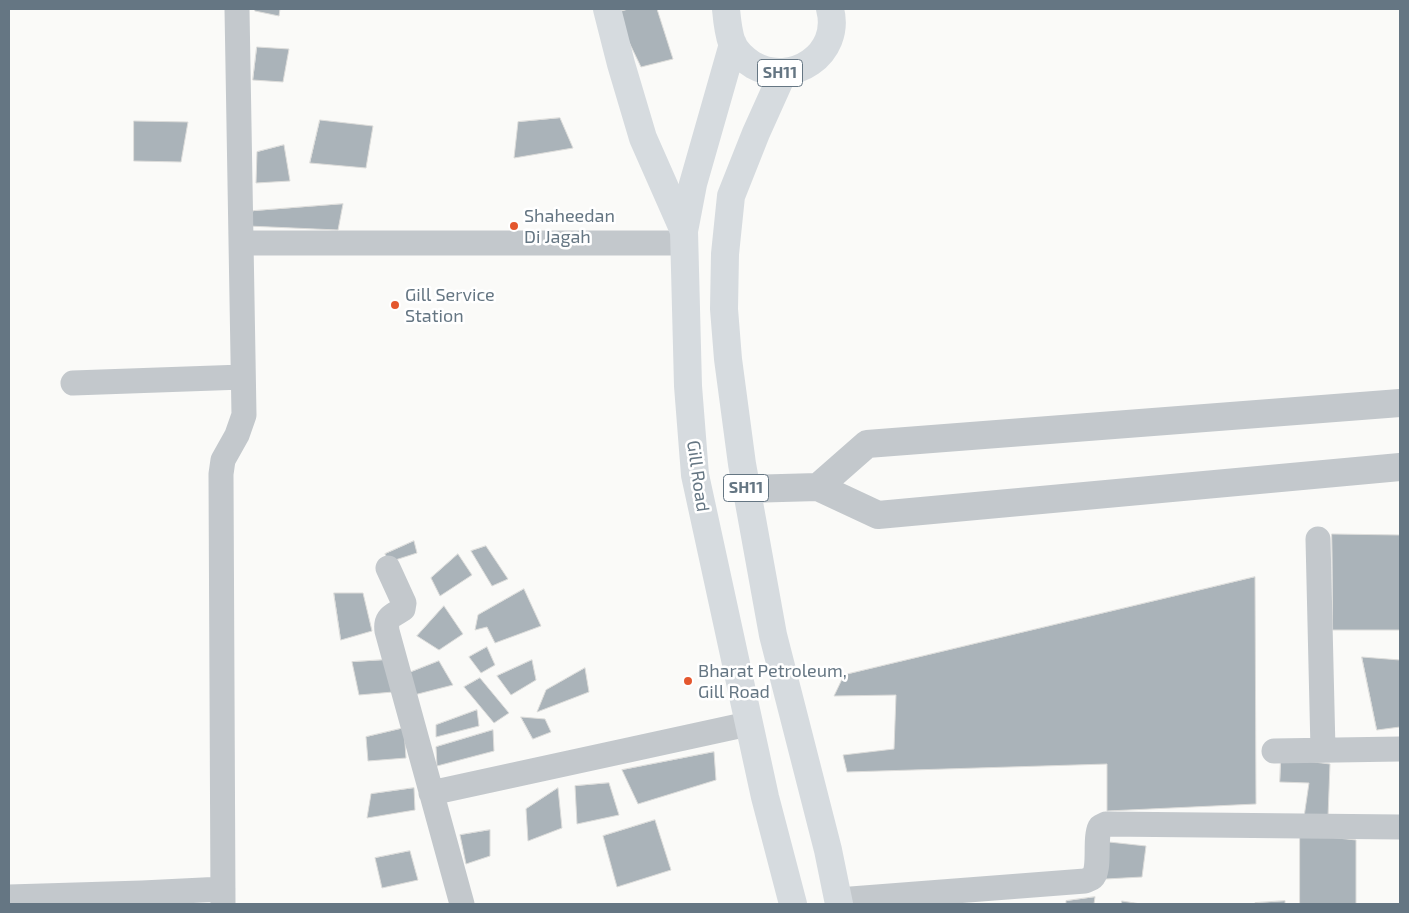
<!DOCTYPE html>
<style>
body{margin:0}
#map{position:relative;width:1409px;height:913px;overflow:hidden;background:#fafaf8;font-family:"Exo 2",sans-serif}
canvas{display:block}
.frame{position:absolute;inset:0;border:10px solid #657683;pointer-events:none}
</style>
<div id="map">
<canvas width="1409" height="913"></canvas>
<div class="frame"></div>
</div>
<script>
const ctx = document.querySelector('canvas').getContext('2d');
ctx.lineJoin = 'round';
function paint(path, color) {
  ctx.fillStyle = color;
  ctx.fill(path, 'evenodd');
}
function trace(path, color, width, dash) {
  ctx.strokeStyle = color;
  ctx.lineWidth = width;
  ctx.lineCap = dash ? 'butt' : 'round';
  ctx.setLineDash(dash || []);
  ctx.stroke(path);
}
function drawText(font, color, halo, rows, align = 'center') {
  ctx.font = font + ' "Exo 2",sans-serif';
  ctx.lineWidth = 5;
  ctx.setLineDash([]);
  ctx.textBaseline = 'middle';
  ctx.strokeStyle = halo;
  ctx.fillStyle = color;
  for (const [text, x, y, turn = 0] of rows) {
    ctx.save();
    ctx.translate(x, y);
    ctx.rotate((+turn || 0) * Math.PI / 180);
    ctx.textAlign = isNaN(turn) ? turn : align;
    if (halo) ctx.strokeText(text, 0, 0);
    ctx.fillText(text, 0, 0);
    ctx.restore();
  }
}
const building = new Path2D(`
 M255 9H280L279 16 255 11Z
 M629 9H657L673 59 641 67 615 13Z
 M257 47 289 49 283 82 253 80Z
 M560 118 573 148 514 158 518 122Z
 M320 120 373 126 366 168 310 163Z
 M134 121 188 122 181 162 134 161Z
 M284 145 290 181 256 183 257 152Z
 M343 204 338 230 248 226 253 211Z
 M1332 534 1400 535V630H1333Z
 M414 541 417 553 389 562 385 554Z
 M486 546 508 579 492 586 471 551Z
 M458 554 472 575 440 596 431 578Z
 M1255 577 1256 804 1107 811V764L847 772 843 755 894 749 896 695 834 696 844 675Z
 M524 589 541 626 495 643 487 627 475 630 478 615Z
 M334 593H363L372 631 341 640Z
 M444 606 463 634 439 650 417 636Z
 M487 647 495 665 481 673 469 657Z
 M1362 657 1400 660V727L1377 730Z
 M384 660 393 692 359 695 352 662Z
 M532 660 536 680 511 695 497 676Z
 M439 661 453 685 414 695 406 674Z
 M585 668 589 692 537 712 546 690Z
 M480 678 509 713 494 723 464 687Z
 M477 710 479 726 436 737V725Z
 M521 717 545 719 551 732 533 739Z
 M404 728 406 758 368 761 366 737Z
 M493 730 494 751 437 766 436 747Z
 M714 752 716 780 638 804 622 770Z
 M1281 758 1330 764 1328 817H1304L1309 783 1280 782Z
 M609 783 619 815 577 824 575 786Z
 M414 788 415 810 367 818 371 794Z
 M558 788 562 828 528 841 526 809Z
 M655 820 671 870 617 887 603 836Z
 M490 830V856L466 864 460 835Z
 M1300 834 1356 840V904H1300Z
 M1109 842 1146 846 1142 877 1106 879Z
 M410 851 418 880 382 888 375 858Z
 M1095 897 1094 904H1066V901Z
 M1122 901 1141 904H1122Z
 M1285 901V904H1255V903Z`);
paint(building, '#aab3b9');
trace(building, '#dcdcda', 1);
trace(new Path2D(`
 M241 243H684
 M73 383 243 377
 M1318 539 1323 750
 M388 568 404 603 403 609C392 616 385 617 387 631L462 904
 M1274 751 1400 749
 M431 793 748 724
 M9 897 142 893 223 889
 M838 900 1085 881C1087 880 1091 879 1092 878 1101 870 1094 839 1100 827L1106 824 1400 827
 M223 904 221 474 223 460 237 435 244 415 237 9`), '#c3c8cc', 25);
trace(new Path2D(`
 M818 487 867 444 1400 403
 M746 489 818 487 878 515 1400 467`), '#c3c8cc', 28);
trace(new Path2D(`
 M607 9 621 64 643 138 684 231
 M726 9C727 20 728 32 732 43 736 52 745 60 753 65 792 87 842 54 830 9
 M733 44 693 184 684 231 688 386 695 475 765 797 793 904
 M783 73 756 133 731 196 725 254 724 309 728 359 742 464 773 635 828 850 839 904`), '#d6dbdf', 28);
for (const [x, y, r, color] of [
 [514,226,5,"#e4572e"],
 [395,305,5,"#e4572e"],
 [688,681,5,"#e4572e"]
]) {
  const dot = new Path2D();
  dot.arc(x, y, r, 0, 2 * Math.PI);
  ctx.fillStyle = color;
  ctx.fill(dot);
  trace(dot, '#fff', 2);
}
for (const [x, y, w] of [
 [780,73,45],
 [746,488,45]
]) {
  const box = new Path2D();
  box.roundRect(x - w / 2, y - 13.5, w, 27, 4);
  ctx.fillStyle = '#fff';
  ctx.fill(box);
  trace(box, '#657683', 1);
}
drawText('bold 16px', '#657683', null, [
 ["SH11",780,73],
 ["SH11",746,488]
]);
drawText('18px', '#657683', '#fff', [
 ["Shaheedan",524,216],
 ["Di Jagah",524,237],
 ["Gill Service",405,295],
 ["Station",405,316],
 ["Bharat Petroleum,",698,671],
 ["Gill Road",698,692]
], 'left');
drawText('18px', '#657683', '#fff', [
 ["Gill Road",698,476,82]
]);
</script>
